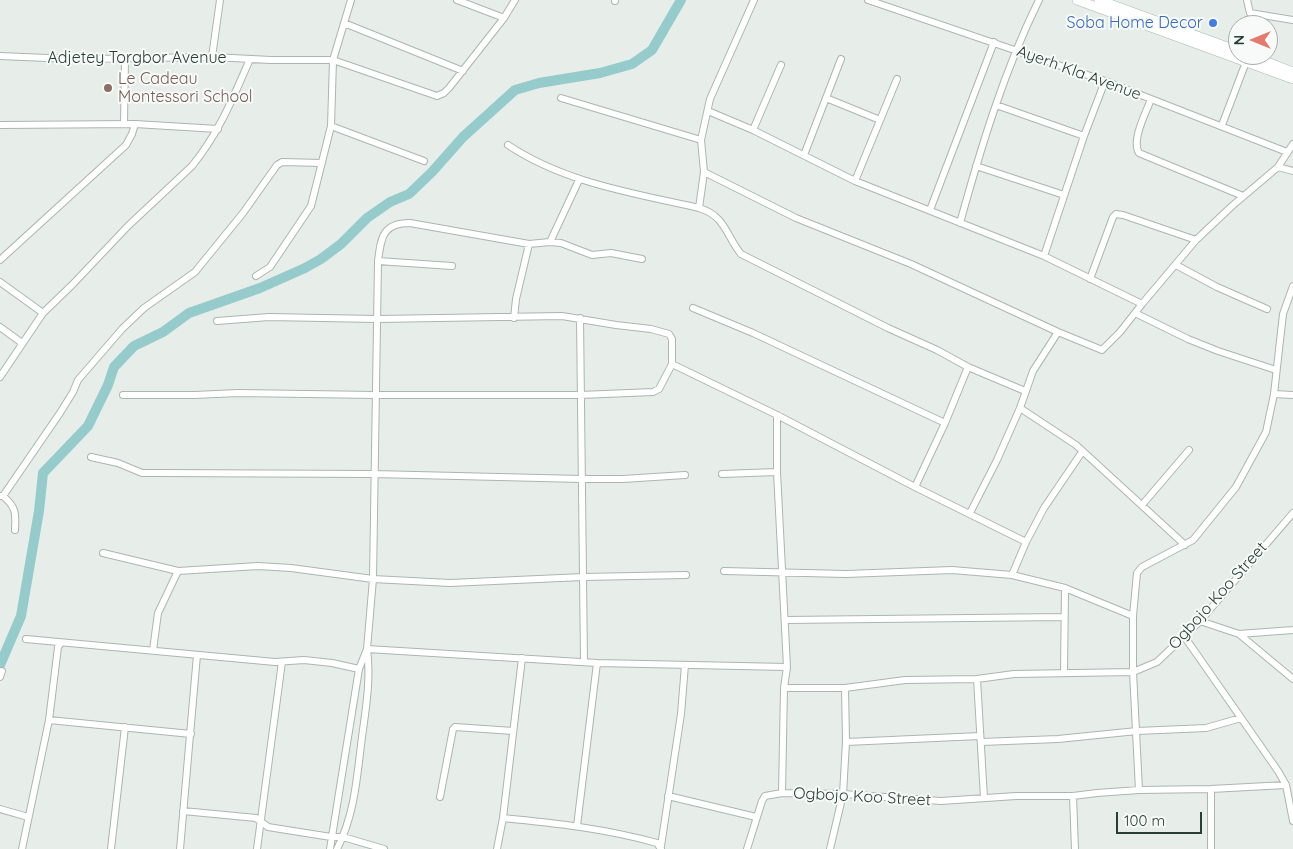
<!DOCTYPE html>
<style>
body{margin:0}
#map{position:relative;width:1293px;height:849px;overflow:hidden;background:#e7eeea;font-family:Quicksand,sans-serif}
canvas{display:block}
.north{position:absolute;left:1228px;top:15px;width:50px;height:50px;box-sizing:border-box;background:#f7faf8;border:1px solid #a4afaa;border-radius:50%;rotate:270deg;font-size:14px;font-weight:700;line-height:20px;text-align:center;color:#273e35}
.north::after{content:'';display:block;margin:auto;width:18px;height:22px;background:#e37c6f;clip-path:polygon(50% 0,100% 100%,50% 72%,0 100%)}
.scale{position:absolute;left:1116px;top:812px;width:86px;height:22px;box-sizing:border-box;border:2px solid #273e35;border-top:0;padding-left:6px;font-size:15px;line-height:18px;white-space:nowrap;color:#273e35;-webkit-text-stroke:4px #f7faf8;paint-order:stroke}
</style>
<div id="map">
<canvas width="1293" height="849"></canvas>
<div class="north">N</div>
<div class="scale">100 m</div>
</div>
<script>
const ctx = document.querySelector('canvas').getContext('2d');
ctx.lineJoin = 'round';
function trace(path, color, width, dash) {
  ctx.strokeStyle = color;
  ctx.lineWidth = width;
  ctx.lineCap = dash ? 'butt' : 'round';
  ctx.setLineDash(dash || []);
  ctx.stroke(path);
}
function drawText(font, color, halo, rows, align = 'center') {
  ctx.font = font + ' Quicksand,sans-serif';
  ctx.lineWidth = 4;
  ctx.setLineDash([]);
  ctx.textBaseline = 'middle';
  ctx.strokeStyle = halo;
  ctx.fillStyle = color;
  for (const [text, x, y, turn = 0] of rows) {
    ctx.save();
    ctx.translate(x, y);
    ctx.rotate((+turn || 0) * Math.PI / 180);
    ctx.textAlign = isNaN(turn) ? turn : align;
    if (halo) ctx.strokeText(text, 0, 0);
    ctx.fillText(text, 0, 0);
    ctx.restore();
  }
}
trace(new Path2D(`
 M0 665 21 616 39 511 43 473 88 426 108 385 114 367 134 346 163 332 189 313 260 288 305 268 321 259 341 244 367 218 390 202 409 194 432 172 463 137 515 90 539 83 600 73 632 64 652 50 681 0`), '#96cbcc', 10);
const minor = new Path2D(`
 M457 0 504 18
 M754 0 710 99 701 140 704 172 699 208C726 216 726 236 741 254L888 328 937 350 968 367
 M868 0 1105 81 1287 152
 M1247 0 1250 13 1293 20
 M615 1V0
 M344 23 463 71
 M0 56 71 59 212 57 271 60H333L437 96 444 93 449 88 504 18 515 0
 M212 57 220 0
 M561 98 701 140
 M826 98 880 120
 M1151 99C1146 113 1131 140 1139 153L1243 196
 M996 105 1084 136
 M708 111 753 130 855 181 1044 256 1142 304
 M124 124 125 58
 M0 125 135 124 218 129
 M1222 125 1246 62
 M331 126 424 161
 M753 130 781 65
 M508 145C565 183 633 193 699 208
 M804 155 841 59
 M976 166 1064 195
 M1278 167 1293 171
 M704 172 796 218 911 264 1058 332 1102 350 1120 332 1142 304 1196 240 1232 206 1278 167 1293 144
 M855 181 897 79
 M930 210 994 42
 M960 223C981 147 1004 71 1039 0
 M550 242 579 180
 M1044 256 1084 136 1105 81
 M0 260 126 145 132 134 135 124
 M378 261 452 266
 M1176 265 1217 287 1267 309
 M256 276 270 267 311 206 331 126 333 60 351 0
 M1090 279 1113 217 1116 214 1123 215 1196 240
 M0 282 43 313
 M693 308 753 333 945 423
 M1135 313 1188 339 1218 351 1276 370
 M514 318 516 299 529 244
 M580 318 584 662
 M0 327 22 343
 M672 364 777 415 915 487 1026 542 1012 575
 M0 377 43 313 72 285 128 226 192 166C219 133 233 98 250 59
 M1274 394 1293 395
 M123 395H195L238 393 375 395H580L653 392 659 389 672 364V339L669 334 651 329 616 325 562 316 377 319 269 317 217 321
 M1020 408 1076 445 1185 545
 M777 415V472L787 667 784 688 782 793
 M91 457 118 463 142 473H157L374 474 582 479H623L685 475
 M722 474 777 472
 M915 487 945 423 968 367 1025 391
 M0 496H3L60 413 73 392 78 380 122 329 144 308 195 272 243 213 277 165 282 162 322 163
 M3 496C16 507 16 513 15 530
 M1142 505 1189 450
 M970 513 997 460 1020 408 1033 371 1058 332
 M1026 542 1044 508 1082 452
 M103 553 178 571 258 566 291 568 373 579 450 583 583 577 686 575
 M724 571 846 574 952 570 1012 575 1065 588 1133 616
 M785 620 1063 617
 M1200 621 1239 634 1293 630
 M1239 634 1293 679
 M1184 636 1278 771 1286 785 1293 821
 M26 639 275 662 304 660 332 663 359 669
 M153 650 158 613 178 571
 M1064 673 1065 588
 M0 677 2 671
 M977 679 984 798
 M784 688H845L905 680 977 679 1014 674 1133 672 1157 662 1200 621 1293 513
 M845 688 846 742 980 736
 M49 720 191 734
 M981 742 1058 739 1137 731 1206 728 1241 718
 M1211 789V849
 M1139 790 1133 672V616L1137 573 1142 567 1193 540 1236 487 1266 432 1274 394 1283 314 1293 286
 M668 796 756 817
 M1073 796 1075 849
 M440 797 453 729 455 727 513 731
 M0 809 28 817
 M183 811 256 818 268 827 331 837H343L384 849
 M503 818C555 823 607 829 657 843L661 849
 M577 826 597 663
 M661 846 681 714 685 665
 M22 849 49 720 58 647 61 643
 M111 849 125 727
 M180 849 197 655
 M257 849 282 662
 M330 849 359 669 367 649 373 579 378 261C381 238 382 223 410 223L529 244 550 242 561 243 592 255 611 253 642 259
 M337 849C355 814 357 776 362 737 366 708 371 678 367 649L597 663 787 667
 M497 849 503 818 522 658
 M747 849 762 801 765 796 782 793 843 794 941 801 1016 796H1073L1097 793 1139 790 1211 789 1286 785
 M830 849 843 794 846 742`);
const secondary = new Path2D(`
 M1077 0 1293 79
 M1099 0 1238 51
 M1249 55 1293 72`);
trace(minor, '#aab6b0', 8);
trace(secondary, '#a6b8b0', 10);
trace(minor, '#fff', 6);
trace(secondary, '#fff', 9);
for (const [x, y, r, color] of [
 [1213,23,5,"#3f7fe0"],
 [108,88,5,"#8d6e63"]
]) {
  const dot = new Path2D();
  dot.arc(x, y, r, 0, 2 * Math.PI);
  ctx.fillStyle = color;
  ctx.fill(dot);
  trace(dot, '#f7faf8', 2);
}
drawText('16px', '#366cbe', '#f7faf8', [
 ["Soba Home Decor",1203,23]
], 'right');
drawText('16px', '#273e35', '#f7faf8', [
 ["Adjetey Torgbor Avenue",137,58],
 ["Ayerh Kla Avenue",1079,73,20],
 ["Ogbojo Koo Street",1218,596,-48],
 ["Ogbojo Koo Street",862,797,3]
]);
drawText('16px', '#785e54', '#f7faf8', [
 ["Le Cadeau",118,79],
 ["Montessori School",118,97]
], 'left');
</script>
